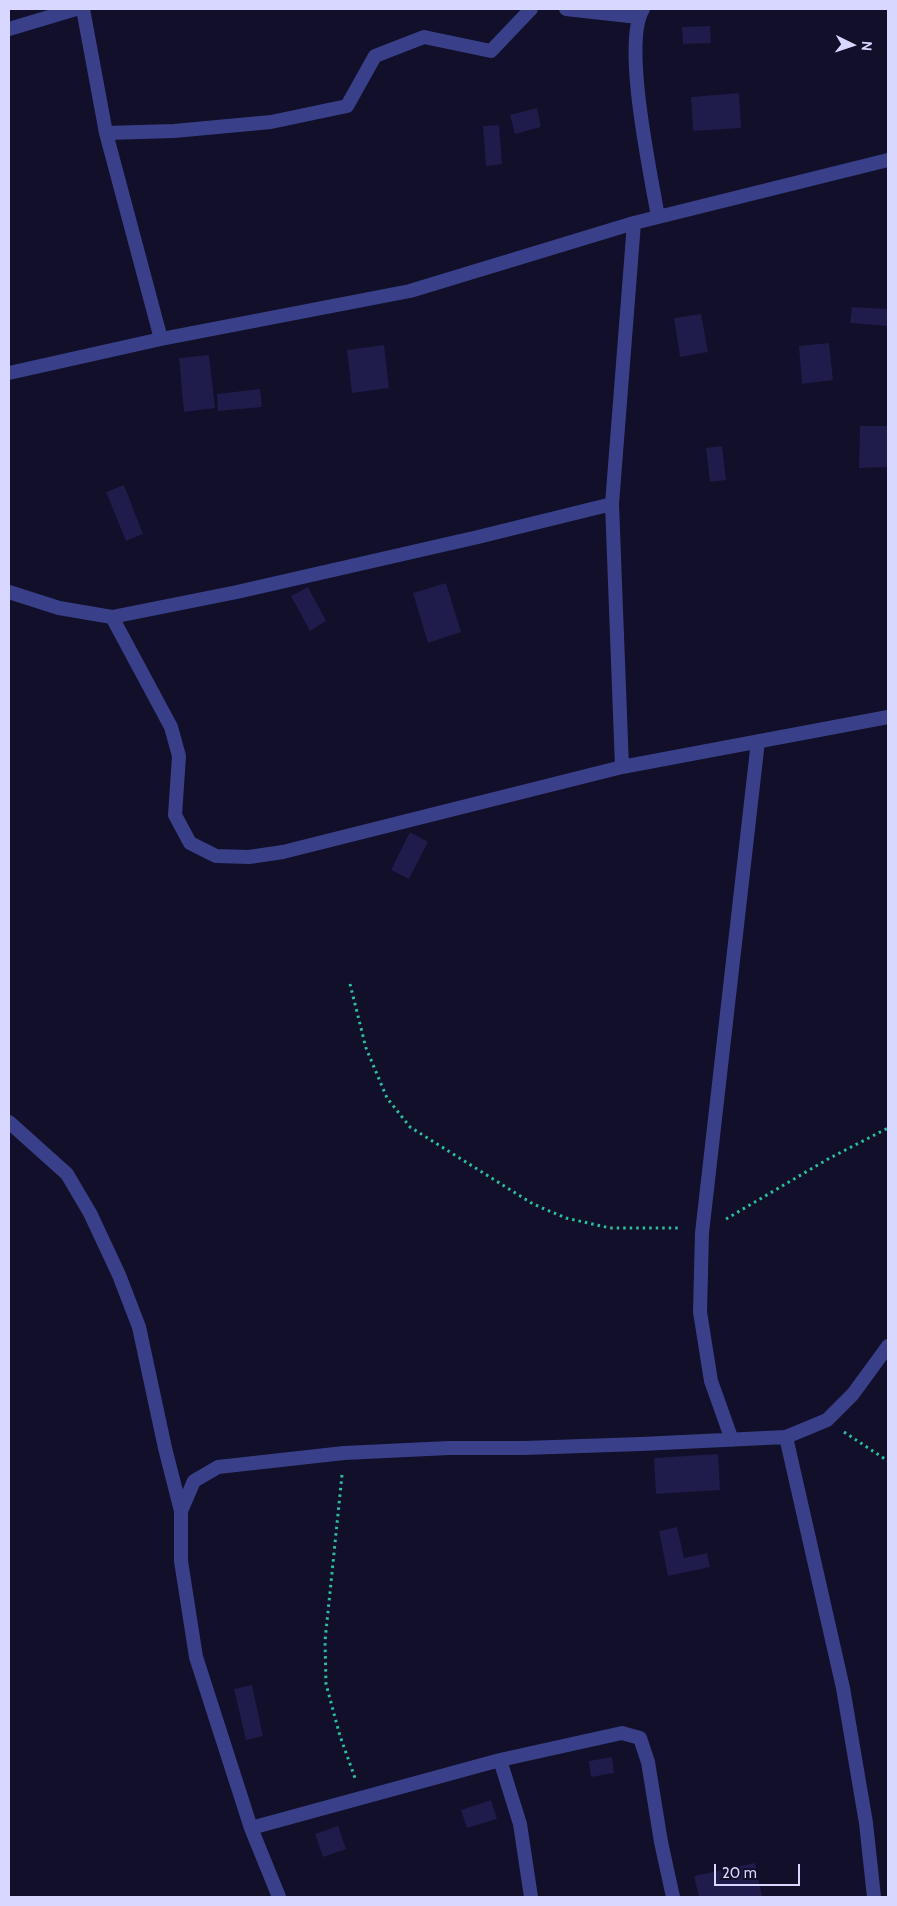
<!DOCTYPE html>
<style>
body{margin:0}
#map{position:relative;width:897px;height:1906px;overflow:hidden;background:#110f29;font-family:Cabin,sans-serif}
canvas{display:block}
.frame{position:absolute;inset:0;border:10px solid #d7d7ff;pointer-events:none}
.north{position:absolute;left:827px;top:20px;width:50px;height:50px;-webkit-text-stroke:4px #110f29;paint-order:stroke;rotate:94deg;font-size:14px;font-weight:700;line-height:20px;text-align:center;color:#d7d7ff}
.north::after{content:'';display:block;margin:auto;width:18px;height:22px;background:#d7d7ff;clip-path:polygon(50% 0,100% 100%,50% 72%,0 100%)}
.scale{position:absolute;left:714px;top:1864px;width:86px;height:22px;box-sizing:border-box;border:2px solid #d7d7ff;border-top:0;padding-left:6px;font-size:15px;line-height:18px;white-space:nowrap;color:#d7d7ff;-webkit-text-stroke:4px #110f29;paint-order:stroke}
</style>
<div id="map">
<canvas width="897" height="1906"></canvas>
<div class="frame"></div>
<div class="north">N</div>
<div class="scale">20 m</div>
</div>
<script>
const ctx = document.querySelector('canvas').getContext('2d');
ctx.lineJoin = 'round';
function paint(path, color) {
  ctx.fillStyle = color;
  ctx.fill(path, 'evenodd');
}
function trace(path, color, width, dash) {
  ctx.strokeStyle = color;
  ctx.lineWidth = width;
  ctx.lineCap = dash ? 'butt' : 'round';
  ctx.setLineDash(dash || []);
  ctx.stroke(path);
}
paint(new Path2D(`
 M710 26 711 43 683 44 682 27Z
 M739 93 741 128 693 131 691 97Z
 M537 108 541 127 515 134 510 115Z
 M499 125 502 164 486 166 483 126Z
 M852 307 888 309V326L850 323Z
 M701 314 708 352 680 357 674 318Z
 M829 343 833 380 802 384 799 346Z
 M384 345 389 388 352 393 347 350Z
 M209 355 215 408 184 412 179 358Z
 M260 389 262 407 218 411 217 394Z
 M860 426H888V467L859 468Z
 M722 446 726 480 710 482 706 448Z
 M124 485 143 534 126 541 106 492Z
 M446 583 461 632 428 643 413 593Z
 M308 587 326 621 310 631 291 596Z
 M410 832 428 842 409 879 391 870Z
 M718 1454 720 1490 656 1494 654 1458Z
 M677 1527 684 1558 707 1553 710 1567 668 1576 659 1531Z
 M252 1685 263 1736 246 1740 234 1689Z
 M612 1757 614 1773 591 1777 589 1761Z
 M491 1800 497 1819 467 1828 461 1810Z
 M338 1826 346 1849 323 1857 315 1834Z
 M755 1863 762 1897H699L694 1876Z`), '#1f1b4a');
trace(new Path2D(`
 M350 984 366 1048 387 1098 410 1127 533 1204 566 1218 610 1228H681
 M726 1219 828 1159 888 1128
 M844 1432 888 1461
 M342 1475 325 1641 326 1684 340 1736 355 1778`), '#2cbea4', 3, [2.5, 4]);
trace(new Path2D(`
 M83 9 106 133 161 339
 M566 9 638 17
 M643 9C622 43 651 175 658 217
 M9 29 76 9
 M106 133 174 131 271 122 347 106 375 56 424 37 491 51 531 9
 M9 373 161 339 410 291 634 223 888 160
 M9 592 59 608 112 617 237 592 478 537 612 504
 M112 617 171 727 179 756 175 815 190 843 216 856 249 857 283 852 622 767 888 717
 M622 767 612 504 634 223
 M9 1122 67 1174 90 1213 119 1275 139 1327 165 1448 181 1511
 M786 1437 843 1688 866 1823 874 1897
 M732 1440 711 1381 700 1312 702 1233 758 741
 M500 1760 520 1824 531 1897
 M251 1828 500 1760 622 1733 640 1738 648 1762 661 1842 673 1897
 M279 1897 251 1828 196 1657 181 1561V1511L194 1481 218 1467 344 1453 449 1448H524L641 1444 786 1437 827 1420 853 1394 888 1346`), '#394089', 14);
</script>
